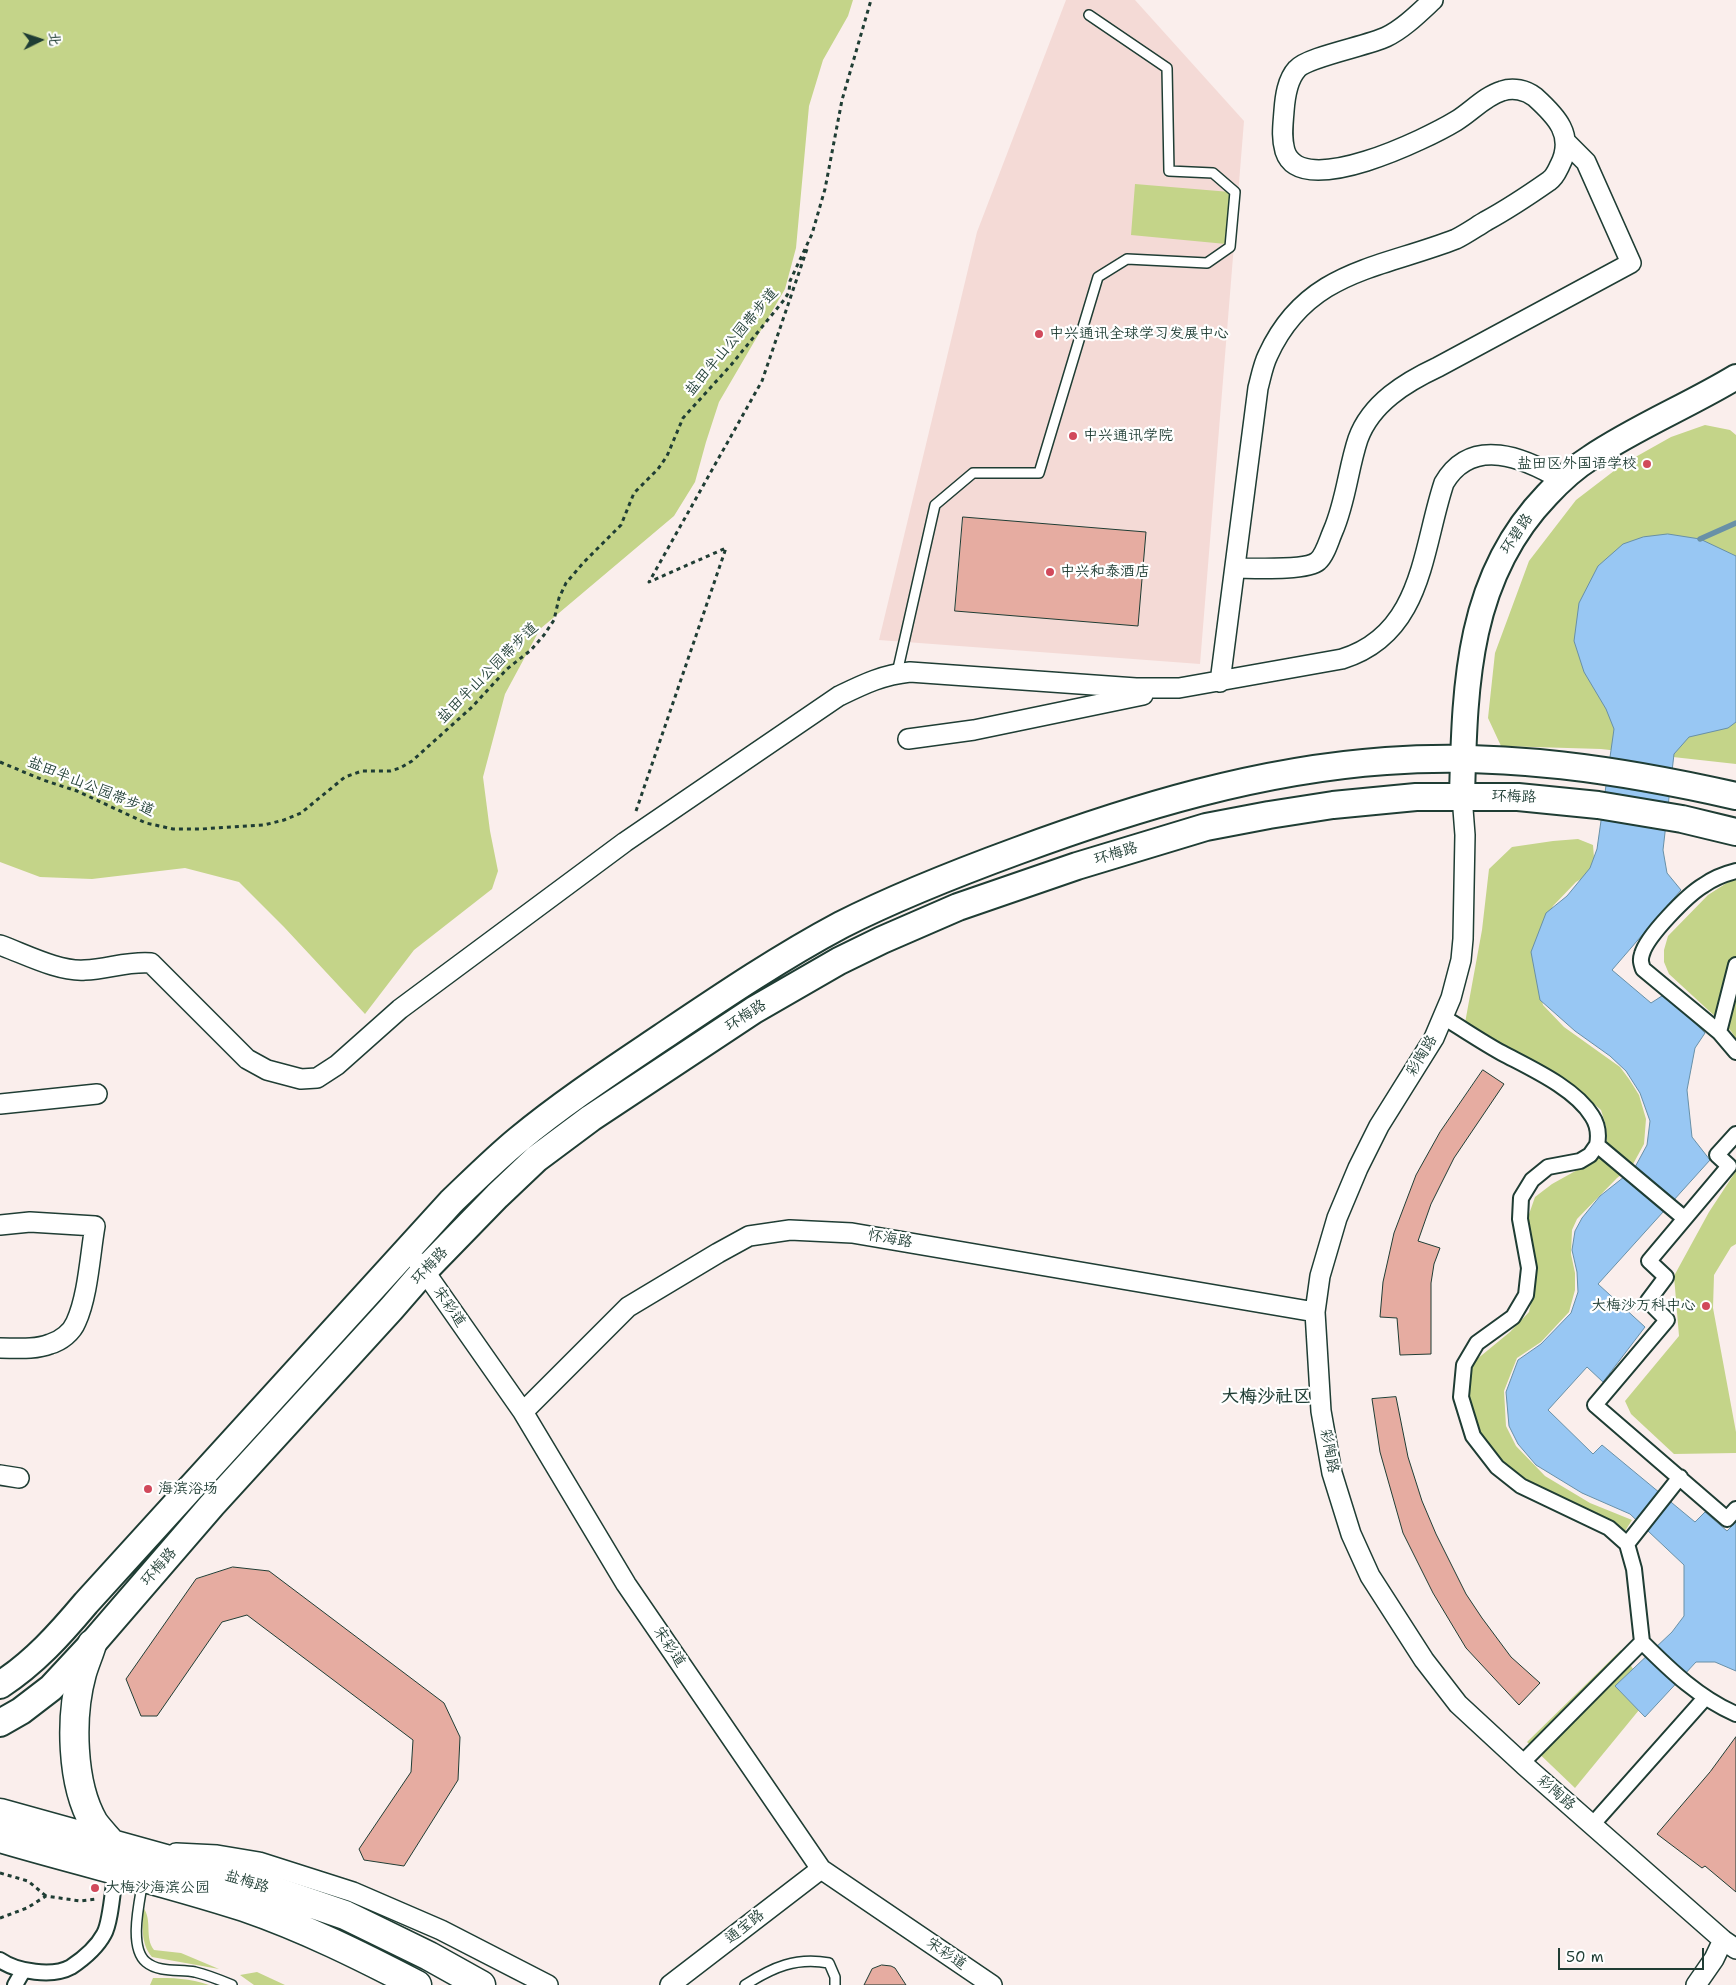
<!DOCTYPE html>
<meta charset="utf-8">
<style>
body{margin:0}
#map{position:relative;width:1736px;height:1985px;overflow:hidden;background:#faeeec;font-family:"Shantell Sans","LXGW WenKai TC",sans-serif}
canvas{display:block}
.north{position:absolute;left:15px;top:15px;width:50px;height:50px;-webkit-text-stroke:4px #fff;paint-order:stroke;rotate:86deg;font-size:14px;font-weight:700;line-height:20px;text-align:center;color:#1f3d34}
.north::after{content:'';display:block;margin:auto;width:18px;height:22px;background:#1f3d34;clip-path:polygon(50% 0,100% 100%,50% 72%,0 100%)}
.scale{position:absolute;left:1558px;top:1948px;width:146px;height:22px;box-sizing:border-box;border:2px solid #1f3d34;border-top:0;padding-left:6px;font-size:15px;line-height:18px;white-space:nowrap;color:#1f3d34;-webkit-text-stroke:4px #fff;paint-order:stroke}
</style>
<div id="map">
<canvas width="1736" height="1985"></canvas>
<div class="north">北</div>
<div class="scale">50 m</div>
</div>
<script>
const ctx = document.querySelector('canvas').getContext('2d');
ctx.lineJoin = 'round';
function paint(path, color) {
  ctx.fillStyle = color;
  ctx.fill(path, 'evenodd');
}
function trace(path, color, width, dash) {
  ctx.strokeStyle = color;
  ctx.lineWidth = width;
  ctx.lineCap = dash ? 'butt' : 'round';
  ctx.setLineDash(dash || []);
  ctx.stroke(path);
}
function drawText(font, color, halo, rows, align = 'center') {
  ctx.font = font + ' "Shantell Sans","LXGW WenKai TC",sans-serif';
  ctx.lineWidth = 4.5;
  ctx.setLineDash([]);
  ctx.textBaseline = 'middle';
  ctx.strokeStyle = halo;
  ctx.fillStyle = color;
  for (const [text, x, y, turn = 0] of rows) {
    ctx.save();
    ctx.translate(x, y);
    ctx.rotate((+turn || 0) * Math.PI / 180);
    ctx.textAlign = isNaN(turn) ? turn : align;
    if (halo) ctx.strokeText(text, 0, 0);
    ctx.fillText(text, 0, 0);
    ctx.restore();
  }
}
paint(new Path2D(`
 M1066 0H1135L1244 121 1200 664 879 640 977 232Z`), '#f4dad6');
paint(new Path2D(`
 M0 0H853L848 16 823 60 809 106 796 248 785 289 719 402 706 442 695 482 674 516 540 629 505 694 483 777 490 831 498 871 492 889 414 950 365 1014 284 927 239 882 185 868 92 879 40 877 0 862Z
 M1135 184 1230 192 1226 244 1131 235Z
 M1705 425 1730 430 1736 435V764L1601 749 1501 746 1488 718 1495 653 1529 561 1576 500 1623 464 1671 437Z
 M1578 839 1593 845 1594 858 1589 874 1576 882 1553 906 1538 937 1534 965 1543 1005 1564 1027 1620 1067 1629 1079 1639 1095 1646 1119 1644 1144 1632 1166 1617 1178 1577 1219 1572 1230 1571 1254 1575 1273V1290L1569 1312 1541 1342 1517 1358 1504 1391 1506 1426 1516 1446 1545 1476 1590 1503 1632 1520 1625 1531C1581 1510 1506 1481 1481 1439 1468 1417 1468 1388 1471 1364L1510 1332 1529 1312 1535 1283 1534 1253 1527 1220 1535 1197 1552 1184 1597 1159 1607 1141 1606 1126 1601 1110 1581 1093 1518 1053 1465 1023 1482 930 1489 869 1512 847 1553 841Z
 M1736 877V1039L1731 1031 1669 974 1664 962V950L1668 936 1708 895Z
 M1736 1171V1244L1731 1247 1714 1275 1713 1308 1736 1432V1453L1674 1454 1631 1414 1625 1401 1679 1336 1674 1276 1709 1212Z
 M1621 1650 1633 1669 1615 1686 1639 1710 1575 1788 1527 1742Z
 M143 1907C153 1921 144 1937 154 1950L181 1953 219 1969 152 1957C140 1943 143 1925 143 1907Z
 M257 1972 285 1985H254L240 1975Z
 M153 1978C172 1978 190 1978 209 1985H150Z`), '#c4d489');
const water = new Path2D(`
 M1668 534 1700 539 1736 556V722L1728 728 1689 737 1674 754 1663 850 1667 873 1681 890 1612 970 1651 1003 1665 994 1705 1033 1695 1048 1687 1090 1692 1137 1710 1160 1598 1284 1645 1327 1603 1382 1587 1367 1548 1410 1593 1454 1602 1445 1695 1522 1705 1512 1727 1531 1736 1522V1671L1715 1662H1696L1645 1717 1615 1686 1672 1632 1684 1616V1565L1630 1514 1582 1493 1536 1465 1518 1444 1509 1426 1506 1392 1518 1360 1541 1344 1571 1313 1578 1292 1577 1272 1572 1250 1575 1231 1582 1218 1600 1196 1634 1169 1647 1145 1650 1121 1640 1093 1626 1071 1610 1056 1575 1031 1540 1000 1531 952 1546 913 1567 896 1590 868 1597 849 1614 729 1606 709 1584 672 1574 641 1579 603 1598 566 1623 544 1643 537Z`);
paint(water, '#98c7f3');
trace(water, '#6890a7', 1);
trace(new Path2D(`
 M1700 539 1736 523`), '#6890a7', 5.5);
const building = new Path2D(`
 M963 517 1146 532 1138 626 955 611Z
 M1483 1070 1504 1084 1454 1158 1431 1204 1418 1241 1440 1248 1434 1264 1431 1283V1354L1400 1355 1397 1318 1380 1317 1383 1282 1394 1233 1416 1175 1440 1132Z
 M1396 1397 1408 1457 1422 1501 1436 1534 1466 1594 1482 1618 1511 1657 1540 1683 1519 1705 1466 1648 1433 1593 1403 1533 1380 1452 1372 1399Z
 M233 1567 269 1571 444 1703 460 1737 458 1780 404 1866 364 1860 359 1849 411 1772 413 1740 247 1615 222 1622 157 1716H141L126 1679 196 1579Z
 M1736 1737V1892L1705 1866 1702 1868 1657 1834 1710 1772Z
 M882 1965 891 1966 895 1968 906 1985H864L872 1969Z`);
paint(building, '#e6aca1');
trace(building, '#1f3d34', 1);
const service = new Path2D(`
 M897 673 935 505 973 473H1039L1098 277 1127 259 1207 263 1230 247 1235 192 1213 173 1169 171 1167 68 1089 15
 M143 1880C140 1900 128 1947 146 1962 159 1973 180 1969 195 1972 208 1975 220 1980 232 1985
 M745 1985C773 1967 796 1957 829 1963L835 1977V1985`);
const pedestrian = new Path2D(`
 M1736 871C1724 874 1714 878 1704 885 1687 895 1647 936 1642 954 1640 960 1641 963 1643 969L1719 1032 1736 1052
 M1443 1017C1463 1029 1482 1042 1502 1053 1530 1068 1575 1088 1592 1116 1598 1125 1599 1135 1597 1145
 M1719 1032 1736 965
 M1736 1134 1717 1155 1729 1166 1649 1261 1666 1277 1648 1301 1667 1320 1595 1405 1727 1519 1736 1509
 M1684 1218 1597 1145 1590 1155 1580 1161 1548 1167 1532 1180 1521 1198 1520 1219 1529 1268 1526 1295 1513 1317 1477 1343 1464 1365 1461 1397 1473 1436 1497 1467 1521 1486 1609 1528 1627 1544 1634 1569 1642 1642C1671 1671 1699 1698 1736 1714
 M1627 1544 1680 1477
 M1522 1763 1642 1642
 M1592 1825 1705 1698
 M0 1960C17 1972 53 1977 71 1967 83 1959 97 1947 104 1934 111 1922 113 1885 116 1869
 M15 1985 23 1971`);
const minor = new Path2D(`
 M1235 568C1251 568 1307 571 1318 561 1325 555 1329 540 1333 531 1346 501 1348 469 1358 439 1371 403 1406 382 1438 367L1631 263 1586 162 1566 142
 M1220 682 1258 388C1261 377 1263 365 1268 355 1307 270 1379 269 1456 239 1466 234 1476 227 1486 221 1508 209 1529 195 1549 181 1555 177 1557 171 1560 165 1575 135 1556 116 1535 97 1526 90 1513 87 1502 91 1485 96 1471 112 1456 121 1428 138 1301 201 1285 151 1281 137 1283 125 1284 111 1285 97 1287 80 1297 69 1307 57 1367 46 1386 37 1403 29 1419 13 1433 0
 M908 739 974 730 1143 695
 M1462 796 1465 835 1463 939 1461 960 1451 998 1434 1038 1379 1126 1358 1168 1337 1218 1320 1276 1315 1312 1321 1411 1332 1473 1351 1534 1370 1576 1424 1660 1458 1704 1524 1765 1723 1940 1736 1949
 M0 945C25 954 59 972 85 970 108 969 128 961 151 963L247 1059 267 1070 301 1079 317 1078 337 1065 400 1009 625 842 839 696C864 684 882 675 910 672L1136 688H1179L1342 659C1423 634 1422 549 1444 483 1472 435 1525 458 1562 480
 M0 1104 97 1094
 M0 1225 30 1222 95 1226C90 1255 88 1296 76 1322 72 1332 61 1341 50 1344 35 1350 16 1348 0 1348
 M418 1262 523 1412 626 1584 821 1869 992 1985
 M523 1412 628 1307 718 1253 749 1236 790 1230 852 1233 1315 1312
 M0 1475 19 1478
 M176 1853 217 1855 259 1862 353 1892 441 1930 548 1985
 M670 1985 821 1869
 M1696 1985 1714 1959 1723 1940`);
const tertiary = new Path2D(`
 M1462 796C1465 687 1466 579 1547 495 1560 481 1574 468 1590 458 1636 427 1688 406 1736 377`);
const secondary = new Path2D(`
 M0 1685C34 1663 60 1634 86 1603L451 1202C473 1181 495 1159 518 1140 564 1102 613 1070 662 1037 720 998 779 958 841 925 898 896 957 873 1017 851 1136 807 1259 770 1386 761 1504 752 1621 770 1736 796
 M0 1723 21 1711 51 1688 92 1644 212 1505 391 1309 424 1271 497 1196 536 1159 591 1118 754 1010 839 961 882 940 958 907 1077 866 1206 827 1269 815 1333 805 1416 797H1518L1598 805 1682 819 1736 832`);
const primary = new Path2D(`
 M92 1644C89 1654 85 1663 82 1673 70 1716 71 1784 94 1823 99 1830 106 1837 111 1843
 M0 1813 252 1883 345 1915 429 1956 481 1985
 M0 1838C81 1862 164 1881 244 1907 305 1928 361 1956 417 1985`);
trace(service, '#1f3d34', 12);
trace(pedestrian, '#1f3d34', 18);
trace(minor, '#1f3d34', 22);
trace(tertiary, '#1f3d34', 28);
trace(secondary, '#1f3d34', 30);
trace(primary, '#1f3d34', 31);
trace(new Path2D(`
 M0 762 43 780 77 791 146 823 173 829H201L264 825 284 820 301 813 345 777 362 771H390L400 768 412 761 472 707 507 669 531 650 544 635 554 620 559 598 566 583 584 562 621 525 634 493 658 469 667 456 683 418 731 365 784 300 789 292 790 281 812 234 825 189 842 100 871 0
 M636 811 726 548 649 582 762 381 807 249
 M0 1873 28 1881 46 1896
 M0 1918 27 1908 46 1896 80 1901 96 1899`), '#1f3d34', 3, [4, 4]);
trace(service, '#fff', 9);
trace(pedestrian, '#fff', 14);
trace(minor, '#fff', 19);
trace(tertiary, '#fff', 24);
trace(secondary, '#fff', 26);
trace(primary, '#fff', 28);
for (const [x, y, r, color] of [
 [1039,334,5,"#d1495b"],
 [1073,436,5,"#d1495b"],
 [1647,464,5,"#d1495b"],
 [1050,572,5,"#d1495b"],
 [1706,1306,5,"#d1495b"],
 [148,1489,5,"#d1495b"],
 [95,1888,5,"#d1495b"]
]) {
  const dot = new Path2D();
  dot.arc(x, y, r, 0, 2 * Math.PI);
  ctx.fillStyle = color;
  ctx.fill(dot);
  trace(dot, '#fff', 2);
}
drawText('15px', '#1f3d34', '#fff', [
 ["中兴通讯全球学习发展中心",1049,334],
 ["中兴通讯学院",1083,436],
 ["盐田区外国语学校",1637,464,"right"],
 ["中兴和泰酒店",1060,572],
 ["大梅沙万科中心",1696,1306,"right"],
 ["海滨浴场",158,1489],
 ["大梅沙海滨公园",105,1888]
], 'left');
drawText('15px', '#1f3d34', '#fff', [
 ["盐田半山公园带步道",732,342,-50],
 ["环碧路",1517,534,-56],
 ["盐田半山公园带步道",488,673,-45],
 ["盐田半山公园带步道",91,787,22],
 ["环梅路",1514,797,2],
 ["环梅路",1116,854,-17],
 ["环梅路",746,1016,-33],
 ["彩陶路",1422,1056,-59],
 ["怀海路",890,1239,10],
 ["环梅路",430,1266,-47],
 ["宋彩道",449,1307,55],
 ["彩陶路",1329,1451,79],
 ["环梅路",159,1567,-49],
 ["宋彩道",669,1647,56],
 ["彩陶路",1556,1793,41],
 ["盐梅路",247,1882,17],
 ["通宝路",745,1927,-38],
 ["宋彩道",946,1954,34]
]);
drawText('bold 18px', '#1f3d34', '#fff', [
 ["大梅沙社区",1266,1397]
]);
</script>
